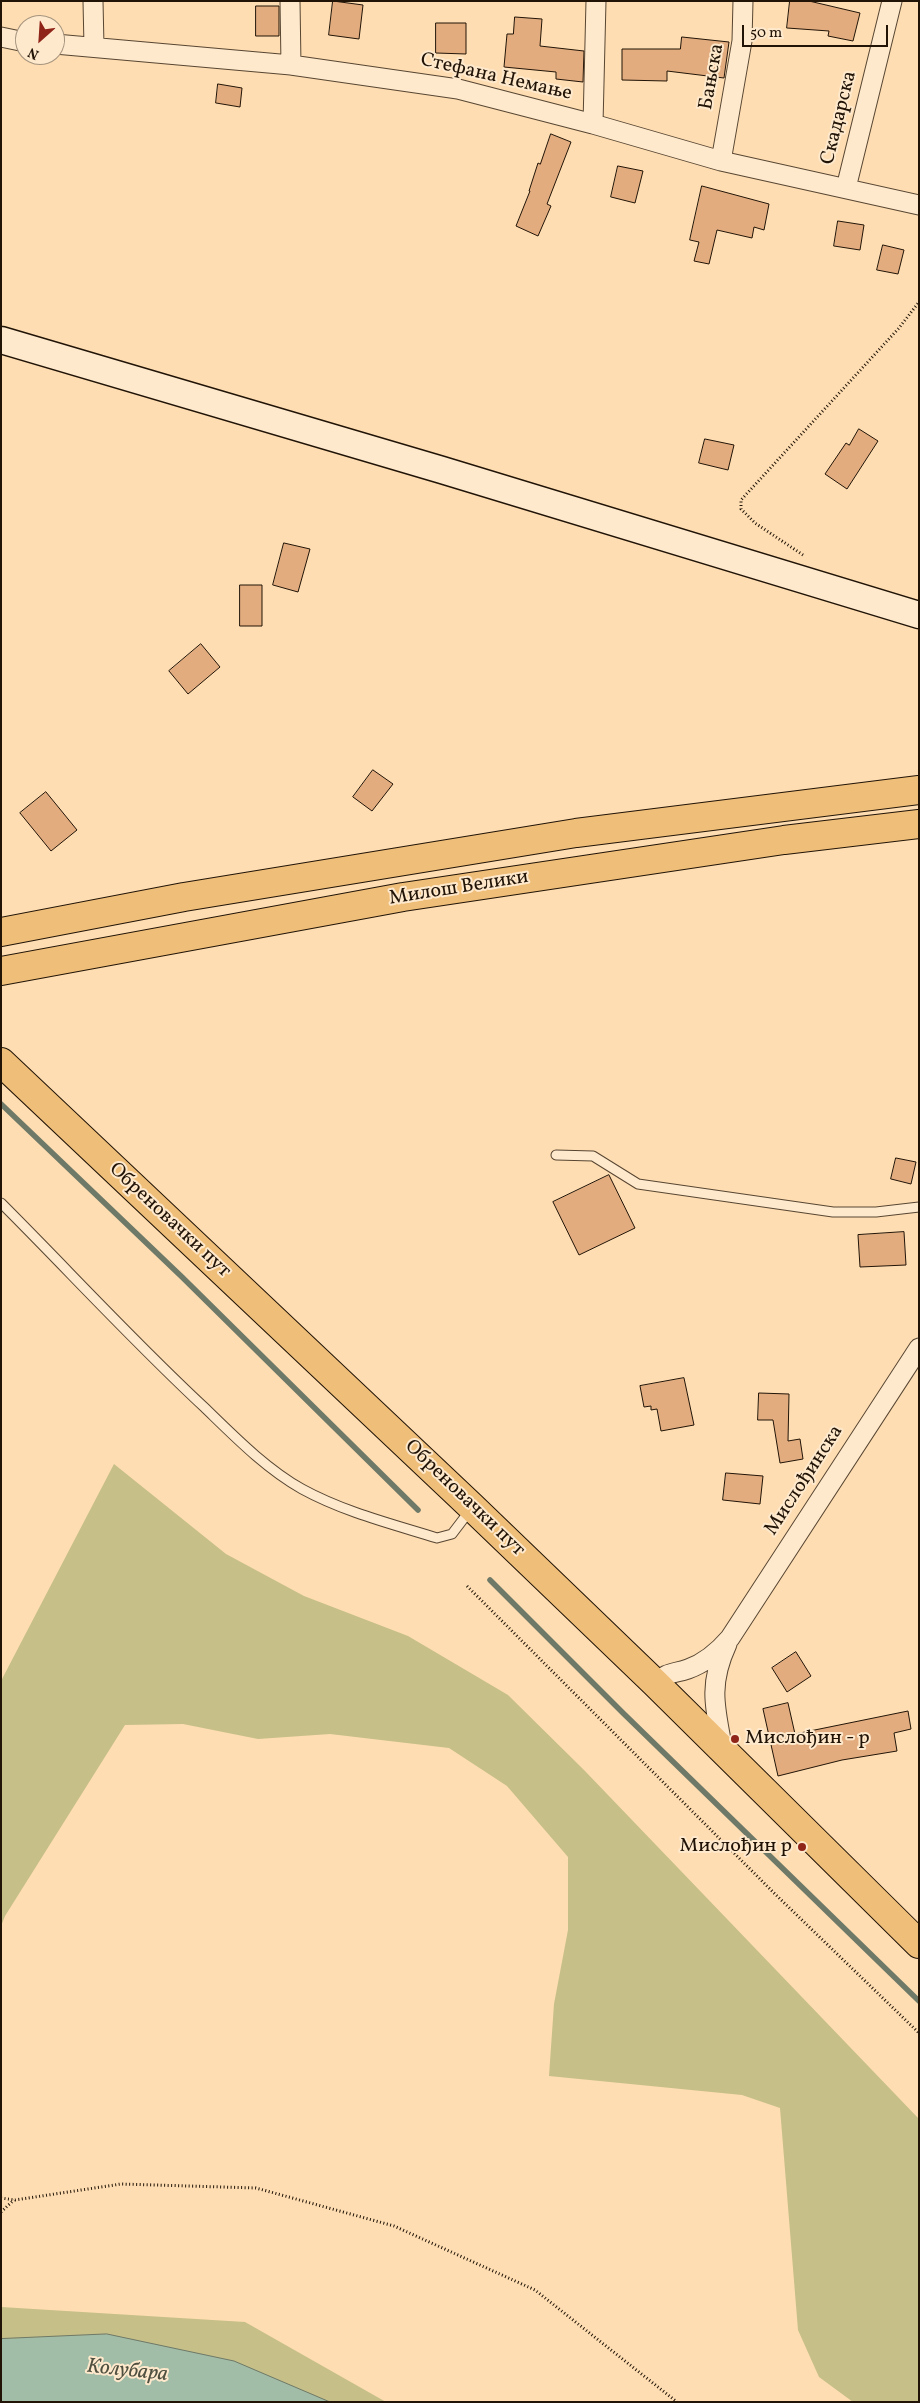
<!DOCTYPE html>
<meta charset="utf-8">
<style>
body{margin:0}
#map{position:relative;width:920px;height:2403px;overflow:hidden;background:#feddb2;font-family:Vollkorn,serif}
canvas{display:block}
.frame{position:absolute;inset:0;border:2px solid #211407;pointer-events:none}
.north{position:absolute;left:15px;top:15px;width:50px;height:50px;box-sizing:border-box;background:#fee9cd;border:1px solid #a6947e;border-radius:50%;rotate:206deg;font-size:14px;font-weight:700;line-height:20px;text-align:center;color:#211407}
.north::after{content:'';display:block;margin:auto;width:18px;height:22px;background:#8f2418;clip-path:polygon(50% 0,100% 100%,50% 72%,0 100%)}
.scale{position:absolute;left:742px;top:25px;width:146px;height:22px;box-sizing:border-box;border:2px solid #211407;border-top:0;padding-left:6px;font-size:15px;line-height:18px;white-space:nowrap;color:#211407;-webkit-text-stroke:4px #fee9cd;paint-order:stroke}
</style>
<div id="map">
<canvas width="920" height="2403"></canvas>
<div class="frame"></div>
<div class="north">N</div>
<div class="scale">50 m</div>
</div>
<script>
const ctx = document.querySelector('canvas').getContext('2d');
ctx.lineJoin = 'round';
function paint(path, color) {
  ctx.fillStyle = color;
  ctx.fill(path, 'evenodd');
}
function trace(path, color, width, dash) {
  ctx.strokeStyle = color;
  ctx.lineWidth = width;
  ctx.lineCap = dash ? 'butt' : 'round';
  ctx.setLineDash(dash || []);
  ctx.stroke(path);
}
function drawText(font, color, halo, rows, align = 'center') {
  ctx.font = font + ' Vollkorn,serif';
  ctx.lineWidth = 4;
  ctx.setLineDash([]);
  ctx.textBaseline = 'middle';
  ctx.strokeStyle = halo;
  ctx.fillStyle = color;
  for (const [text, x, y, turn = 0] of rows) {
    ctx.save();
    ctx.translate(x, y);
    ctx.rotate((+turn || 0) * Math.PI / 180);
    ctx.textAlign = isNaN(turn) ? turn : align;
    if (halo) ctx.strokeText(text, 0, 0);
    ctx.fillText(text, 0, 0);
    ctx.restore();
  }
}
paint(new Path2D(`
 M114 1464 226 1554 304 1596 408 1636 508 1695 584 1770 919 2119V2402H853L819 2377 798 2330 780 2108 742 2095 549 2076 554 2004 568 1930V1857L507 1786 449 1748 330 1734 258 1739 183 1724 125 1725 5 1916 1 1926V1681Z
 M1 2307 245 2322 386 2402H1Z`), '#c6bf88');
const water = new Path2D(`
 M107 2334 234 2361 330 2402H1V2339Z`);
paint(water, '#a1bda7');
trace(water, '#6e7967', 1);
trace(new Path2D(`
 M1 1104 182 1277 418 1510
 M490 1580 623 1713 919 2001`), '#6e7967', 5.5);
const building = new Path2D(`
 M333 1 363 5 359 39 329 35Z
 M790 1H809L860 13 853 41 828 36 829 31 787 28Z
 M256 6H279V36H256Z
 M515 17 542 19 540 46 584 51 583 82 556 79V72L504 67 507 34H513Z
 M436 23H466V54L436 53Z
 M682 37 729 42 724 78 667 71V81L622 80V49H680Z
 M218 84 242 88 240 107 216 103Z
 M551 134 571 142 547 204 551 206 538 236 516 226 530 191H529L538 163 540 164Z
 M618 166 643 171 635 203 611 197Z
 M702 186 769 204 764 230 754 227 752 238 717 230 709 264 694 261 699 242 690 240Z
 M838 221 864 225 860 250 834 246Z
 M883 245 904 250 898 274 877 270Z
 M859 429 878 441 847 489 825 474 846 443 849 445Z
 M705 439 734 445 728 470 699 463Z
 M284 543 310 549 298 592 273 585Z
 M240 585H262V626H240Z
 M201 644 220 667 188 694 169 671Z
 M373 770 393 784 372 811 353 797Z
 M46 792 77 830 51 851 20 813Z
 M896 1158 916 1162 911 1184 891 1179Z
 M609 1175 635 1228 579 1255 553 1202Z
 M904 1232 906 1265 860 1267 858 1235Z
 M684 1378 694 1425 661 1431 657 1409 651 1410V1406L644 1407 640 1386Z
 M759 1393 789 1394 788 1441 800 1439 803 1459 780 1463 773 1420H758Z
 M726 1473 763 1476 760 1504 723 1500Z
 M796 1652 811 1676 787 1692 772 1668Z
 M788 1703 795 1734 908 1711 911 1729 894 1733 897 1751 842 1760 778 1776 763 1709Z`);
paint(building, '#e2ac7f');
trace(building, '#211407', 1);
const lane = new Path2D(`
 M556 1155 593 1156 638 1184 833 1212H876L919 1207
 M1 1203C69 1271 134 1342 204 1407 234 1436 265 1468 302 1489 344 1512 392 1524 437 1538L452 1534 471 1509`);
const street = new Path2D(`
 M93 1 94 46
 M290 1 291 65
 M1 37 25 42
 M55 44 291 65 458 89 593 124 721 161 919 205
 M593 124 596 1
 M721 161 742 41 743 1
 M846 188 892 1
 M655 1683C667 1672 673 1674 688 1669 705 1663 718 1652 730 1638L919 1348
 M723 1750C715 1708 708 1685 727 1644`);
const secondary = new Path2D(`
 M1 340 442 470 919 615`);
const primary = new Path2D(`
 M1 1062 472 1507 655 1683 919 1944`);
const highway = new Path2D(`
 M1 932 184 897 576 833 919 790
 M1 971 403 897 784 840 919 824`);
trace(lane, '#584632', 11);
trace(street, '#584632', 21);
trace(secondary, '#211407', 29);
trace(primary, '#211407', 30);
trace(highway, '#211407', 30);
trace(new Path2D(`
 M803 555 755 523 741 509V500L899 328 919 302
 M467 1586 775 1894 919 2033
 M1 2198 15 2200 121 2184 256 2188 394 2226 535 2290 677 2402
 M1 2212 14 2200`), '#211407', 3, [1, 2.5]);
trace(lane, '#fee9cd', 9);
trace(street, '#fee9cd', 19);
trace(secondary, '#fee9cd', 26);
trace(primary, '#efbe79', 28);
trace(highway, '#efbe79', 28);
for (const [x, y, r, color] of [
 [735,1739,5,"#8f2418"],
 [802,1847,5,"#8f2418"]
]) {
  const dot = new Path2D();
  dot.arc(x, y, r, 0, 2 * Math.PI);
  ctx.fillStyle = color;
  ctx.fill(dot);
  trace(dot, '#fee9cd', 2);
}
drawText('20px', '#211407', '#fee9cd', [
 ["Бањска",713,77,-80],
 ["Стефана Немање",496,78,13],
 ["Скадарска",840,118,-76],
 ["Милош Велики",459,889,-9],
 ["Обреновачки пут",169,1221,43],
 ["Мислођинска",805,1481,-57],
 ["Обреновачки пут",464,1499,44]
]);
drawText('20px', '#211407', '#fee9cd', [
 ["Мислођин - р",745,1739],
 ["Мислођин р",792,1847,"right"]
], 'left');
drawText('italic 21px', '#4e4f3f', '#fee9cd', [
 ["Колубара",127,2372,6]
]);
</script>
